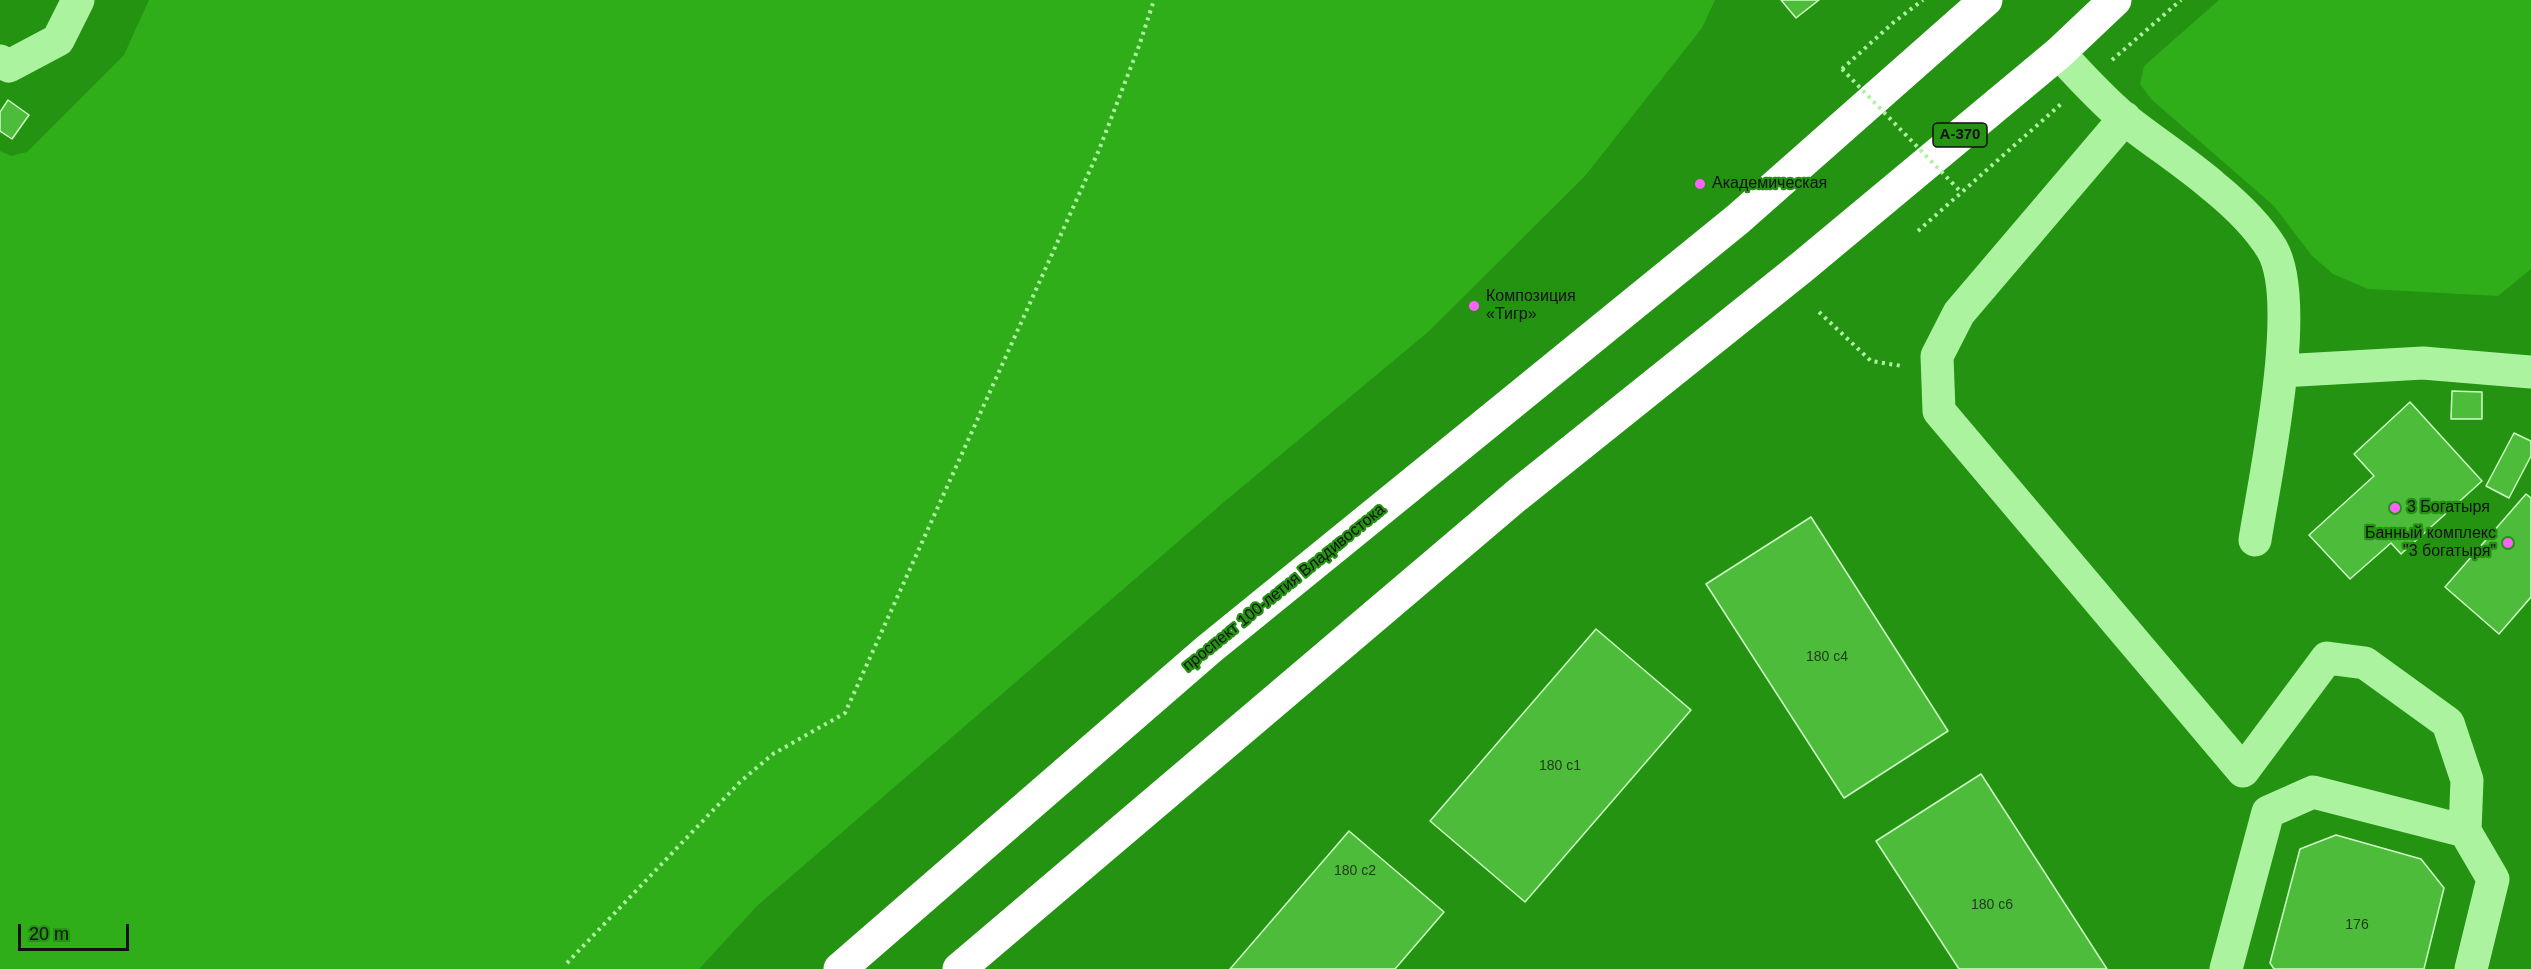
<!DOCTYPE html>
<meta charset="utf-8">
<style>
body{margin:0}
#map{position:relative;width:2531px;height:969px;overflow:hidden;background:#239311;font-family:Helvetica,sans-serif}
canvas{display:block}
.scale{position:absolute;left:18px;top:924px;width:111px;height:27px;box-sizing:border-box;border:3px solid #111;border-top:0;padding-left:8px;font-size:18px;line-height:21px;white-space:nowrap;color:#111;-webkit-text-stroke:4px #239311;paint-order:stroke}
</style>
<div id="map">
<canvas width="2531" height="969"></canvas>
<div class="scale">20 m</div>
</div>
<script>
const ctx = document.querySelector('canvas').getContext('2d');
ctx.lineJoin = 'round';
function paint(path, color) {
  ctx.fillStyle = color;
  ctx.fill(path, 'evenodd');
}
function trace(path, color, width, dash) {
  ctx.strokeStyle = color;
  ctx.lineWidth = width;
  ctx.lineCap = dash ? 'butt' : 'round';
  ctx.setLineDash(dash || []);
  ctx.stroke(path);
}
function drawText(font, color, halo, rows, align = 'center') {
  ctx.font = font + ' Helvetica,sans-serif';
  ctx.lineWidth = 4.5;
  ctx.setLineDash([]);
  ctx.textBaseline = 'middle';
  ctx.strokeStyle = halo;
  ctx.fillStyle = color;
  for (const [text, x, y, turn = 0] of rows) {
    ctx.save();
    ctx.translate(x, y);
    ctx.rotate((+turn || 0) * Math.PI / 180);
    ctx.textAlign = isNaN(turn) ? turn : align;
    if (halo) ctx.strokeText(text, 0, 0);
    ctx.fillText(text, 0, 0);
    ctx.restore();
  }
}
paint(new Path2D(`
 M149 0H1715L1702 28 1585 176 1428 332 1224 502 758 905 699 969H0V151L11 156 27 152 124 55Z
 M2219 0H2531V269L2498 296 2368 289 2333 274 2312 256 2274 206 2151 99 2140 84 2144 66Z`), '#2fae19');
const building = new Path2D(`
 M1781 0H1819L1796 18Z
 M8 100 29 115 12 139 0 131V112Z
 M2452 391 2482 392V419H2451Z
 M2410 402 2482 481 2401 554 2391 543 2350 579 2309 535 2374 476 2354 454Z
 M2514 433 2531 441V456L2509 498 2486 486Z
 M2526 494 2531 498V597L2499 634 2445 587Z
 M1811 517 1948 731 1844 798 1706 584Z
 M1596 629 1691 710 1525 902 1430 821Z
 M1981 774 2107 969H1959L1876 841Z
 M1349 831 1444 912 1395 969H1230Z
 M2336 835 2421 859 2444 888 2424 969H2274L2270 963 2300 849Z`);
paint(building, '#4dbc3a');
trace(building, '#cffdc6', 1.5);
trace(new Path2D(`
 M2112 60 2181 0
 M1842 69 1894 22 1923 0
 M1918 231 2061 104
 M1819 312 1871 361 1902 366
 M567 963 741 781 773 754 845 713 1099 150 1139 46 1154 0`), '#acf39f', 4, [3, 4.5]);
trace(new Path2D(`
 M2059 53C2080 76 2102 100 2126 120 2155 143 2185 162 2213 186 2234 203 2258 226 2272 249 2303 302 2265 476 2255 540
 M0 61 9 66 58 40 78 0
 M2125 118 1959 313 1937 356 1939 411 2243 771 2327 658 2365 663 2448 723 2467 780 2465 831 2493 879 2471 969
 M2281 371 2423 363 2531 372
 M2226 969 2268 812 2313 792 2465 831`), '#acf39f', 33);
trace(new Path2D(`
 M840 969 1209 649 1738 219 1986 0
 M959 969 1516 496 1802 267 2059 53 2115 0`), '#fff', 33);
trace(new Path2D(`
 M1842 69 1961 192`), '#acf39f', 4, [3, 4.5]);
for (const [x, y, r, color] of [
 [1700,184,6,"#ff61fd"],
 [1474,306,6,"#ff61fd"],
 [2395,508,6,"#ff61fd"],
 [2508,543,6,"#ff61fd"]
]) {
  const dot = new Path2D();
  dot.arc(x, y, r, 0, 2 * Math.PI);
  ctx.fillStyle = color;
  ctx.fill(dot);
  trace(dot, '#239311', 2);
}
drawText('14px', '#203c1b', null, [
 ["180 с4",1827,657],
 ["180 с1",1560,766],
 ["180 с2",1355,871],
 ["180 с6",1992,905],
 ["176",2357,925]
]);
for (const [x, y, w] of [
 [1960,135,54]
]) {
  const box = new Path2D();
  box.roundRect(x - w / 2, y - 12, w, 24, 4.5);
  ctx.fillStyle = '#239311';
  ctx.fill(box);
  trace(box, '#111', 1.5);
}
drawText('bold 15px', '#111', null, [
 ["А-370",1960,135]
]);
drawText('16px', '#111', '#239311', [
 ["Академическая",1712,184],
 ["Композиция",1486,297],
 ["«Тигр»",1486,315],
 ["3 Богатыря",2407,508],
 ["Банный комплекс",2496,534,"right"],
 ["\"3 богатыря\"",2496,552,"right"]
], 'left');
drawText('16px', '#111', '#239311', [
 ["проспект 100-летия Владивостока",1284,588,-39]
]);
</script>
